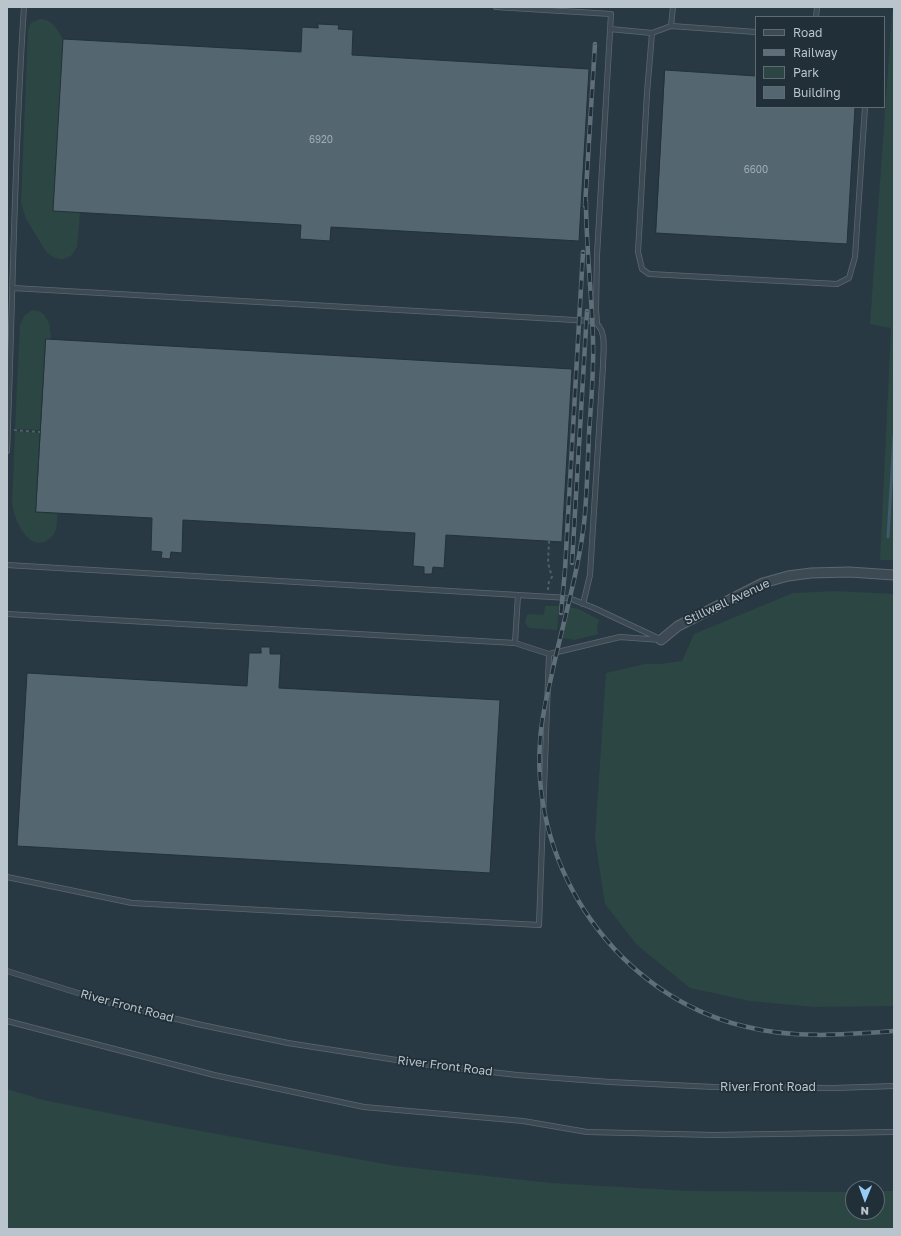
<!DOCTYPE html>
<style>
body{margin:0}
#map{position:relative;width:901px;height:1236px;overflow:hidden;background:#283943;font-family:"Golos Text",sans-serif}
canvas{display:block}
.frame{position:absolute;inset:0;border:8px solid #bac4cc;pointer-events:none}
.legend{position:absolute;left:755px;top:16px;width:130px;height:92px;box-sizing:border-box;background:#212f38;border:1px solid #5e6b73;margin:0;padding:5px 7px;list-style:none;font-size:12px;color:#bac4cc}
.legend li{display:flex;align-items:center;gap:8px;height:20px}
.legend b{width:20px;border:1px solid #5e6b73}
.north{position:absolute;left:845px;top:1180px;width:40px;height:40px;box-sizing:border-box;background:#212f38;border:1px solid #5e6b73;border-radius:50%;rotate:181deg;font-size:11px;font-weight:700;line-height:16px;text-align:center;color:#bac4cc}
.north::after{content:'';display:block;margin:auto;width:14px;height:18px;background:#96ccf5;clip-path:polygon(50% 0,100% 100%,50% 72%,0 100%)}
</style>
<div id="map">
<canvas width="901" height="1236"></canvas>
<div class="frame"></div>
<ul class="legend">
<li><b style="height:5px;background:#3d4a53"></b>Road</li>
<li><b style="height:5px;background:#5f6f79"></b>Railway</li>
<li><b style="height:11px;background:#2b4643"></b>Park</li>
<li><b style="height:11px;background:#546670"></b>Building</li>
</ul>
<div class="north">N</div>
</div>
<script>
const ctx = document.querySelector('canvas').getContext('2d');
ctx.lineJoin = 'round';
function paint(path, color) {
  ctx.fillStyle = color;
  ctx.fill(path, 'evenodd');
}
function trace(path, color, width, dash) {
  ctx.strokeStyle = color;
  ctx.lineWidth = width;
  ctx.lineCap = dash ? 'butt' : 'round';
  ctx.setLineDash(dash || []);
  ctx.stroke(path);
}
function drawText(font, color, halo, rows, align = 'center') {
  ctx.font = font + ' "Golos Text",sans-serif';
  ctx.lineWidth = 3.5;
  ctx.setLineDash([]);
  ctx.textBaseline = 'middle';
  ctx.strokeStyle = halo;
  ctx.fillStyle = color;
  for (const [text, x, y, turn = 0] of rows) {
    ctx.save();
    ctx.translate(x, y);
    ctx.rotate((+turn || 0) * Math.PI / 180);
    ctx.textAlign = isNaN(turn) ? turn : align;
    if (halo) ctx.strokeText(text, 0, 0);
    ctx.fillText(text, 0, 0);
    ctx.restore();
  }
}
paint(new Path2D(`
 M892 12H894V560H880L891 328 870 324Z
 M40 19C52 19 57 29 63 39L53 211 80 212 77 247 71 256 63 259H59L51 256 45 250 26 219 21 203 28 30 31 23Z
 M32 310C48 310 51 327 51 339H46L40 430 17 429 15 428 20 325 24 316Z
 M17 431 40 433 36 512 57 513C57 518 57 524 56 529 55 534 51 538 46 541 27 551 13 517 12 502L15 433Z
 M836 591 894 594V1006L815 1007 750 1001 690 988 637 945 605 904 595 839 606 673 645 664H659L682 661 694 634 793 593Z
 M545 606H559L557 630 530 628 527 626 525 622 527 615 532 614 544 615Z
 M569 607 579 609 599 620 597 627 598 634 574 640 562 638Z
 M7 1089 43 1100 184 1128 396 1166 551 1183 689 1191 853 1192V1212H877V1191H894V1229H7Z`), '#2b4643');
trace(new Path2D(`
 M888 537 894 436`), '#3f5a6b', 3);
const building = new Path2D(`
 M318 24 339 25 338 29 353 30 352 55 589 69 579 241 331 227 330 241 300 239 301 225 53 211 63 39 301 52 302 27 318 28Z
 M665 70 756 76V107H855L847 244 656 233Z
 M46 339 572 369 562 542 446 535 444 568 433 567 432 574H424V567L413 566 415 533 183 520 182 553 171 552 170 559 161 558 162 552 151 551 152 518 36 512Z
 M261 647H270V654H281L279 688 500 700 490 873 17 846 27 673 247 686 249 653H261Z`);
paint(building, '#546670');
trace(building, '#23313a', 1);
const service = new Path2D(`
 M496 7 611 14 597 255 596 310 597 323
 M673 7 671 26 756 32
 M816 17 817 7
 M610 29 652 33 671 26
 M652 33 647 93 638 252 642 269 649 274 837 284 849 278 855 257 865 107
 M13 288 592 321C608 327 603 351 603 366L590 575 583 604
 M7 451C13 303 14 155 24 7
 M7 565 569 598 594 608 658 638
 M7 614 515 643 549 654
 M515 643 518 595
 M7 877 132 903 539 925 549 654 620 637 661 640
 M7 971 107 1002 197 1024 288 1043 422 1064 517 1075 610 1082 714 1087 834 1088 894 1086
 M7 1021 214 1075 364 1107 523 1121 587 1132 714 1135 894 1132`);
const minor = new Path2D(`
 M661 640 678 626 763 583 788 576 811 573 849 572 894 575`);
trace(service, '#5b6770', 6);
trace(minor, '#5b6770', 11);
trace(new Path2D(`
 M14 430 40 432
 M548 590 549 581 552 577 548 563 549 541`), '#4b6260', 2, [3, 3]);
trace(service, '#3d4a53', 4.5);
trace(minor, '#3d4a53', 9);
const rail = new Path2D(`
 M586 201C586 248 592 294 593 341 594 372 591 403 589 433 588 460 587 487 585 514 580 568 562 625 551 678 546 700 541 720 540 742 531 870 618 995 743 1026 793 1039 843 1035 894 1031
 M585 206 595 44
 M572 563 587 311
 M561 613 565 570 583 252`);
trace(rail, '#5f6f79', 4.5);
trace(rail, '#212f38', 3, [9]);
drawText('10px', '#a0acb5', null, [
 ["6920",321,140],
 ["6600",756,170]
]);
drawText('12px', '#bac4cc', '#212f38', [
 ["Stillwell Avenue",727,602,-25],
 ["River Front Road",127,1006,15],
 ["River Front Road",445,1066,7],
 ["River Front Road",768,1087]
]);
</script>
